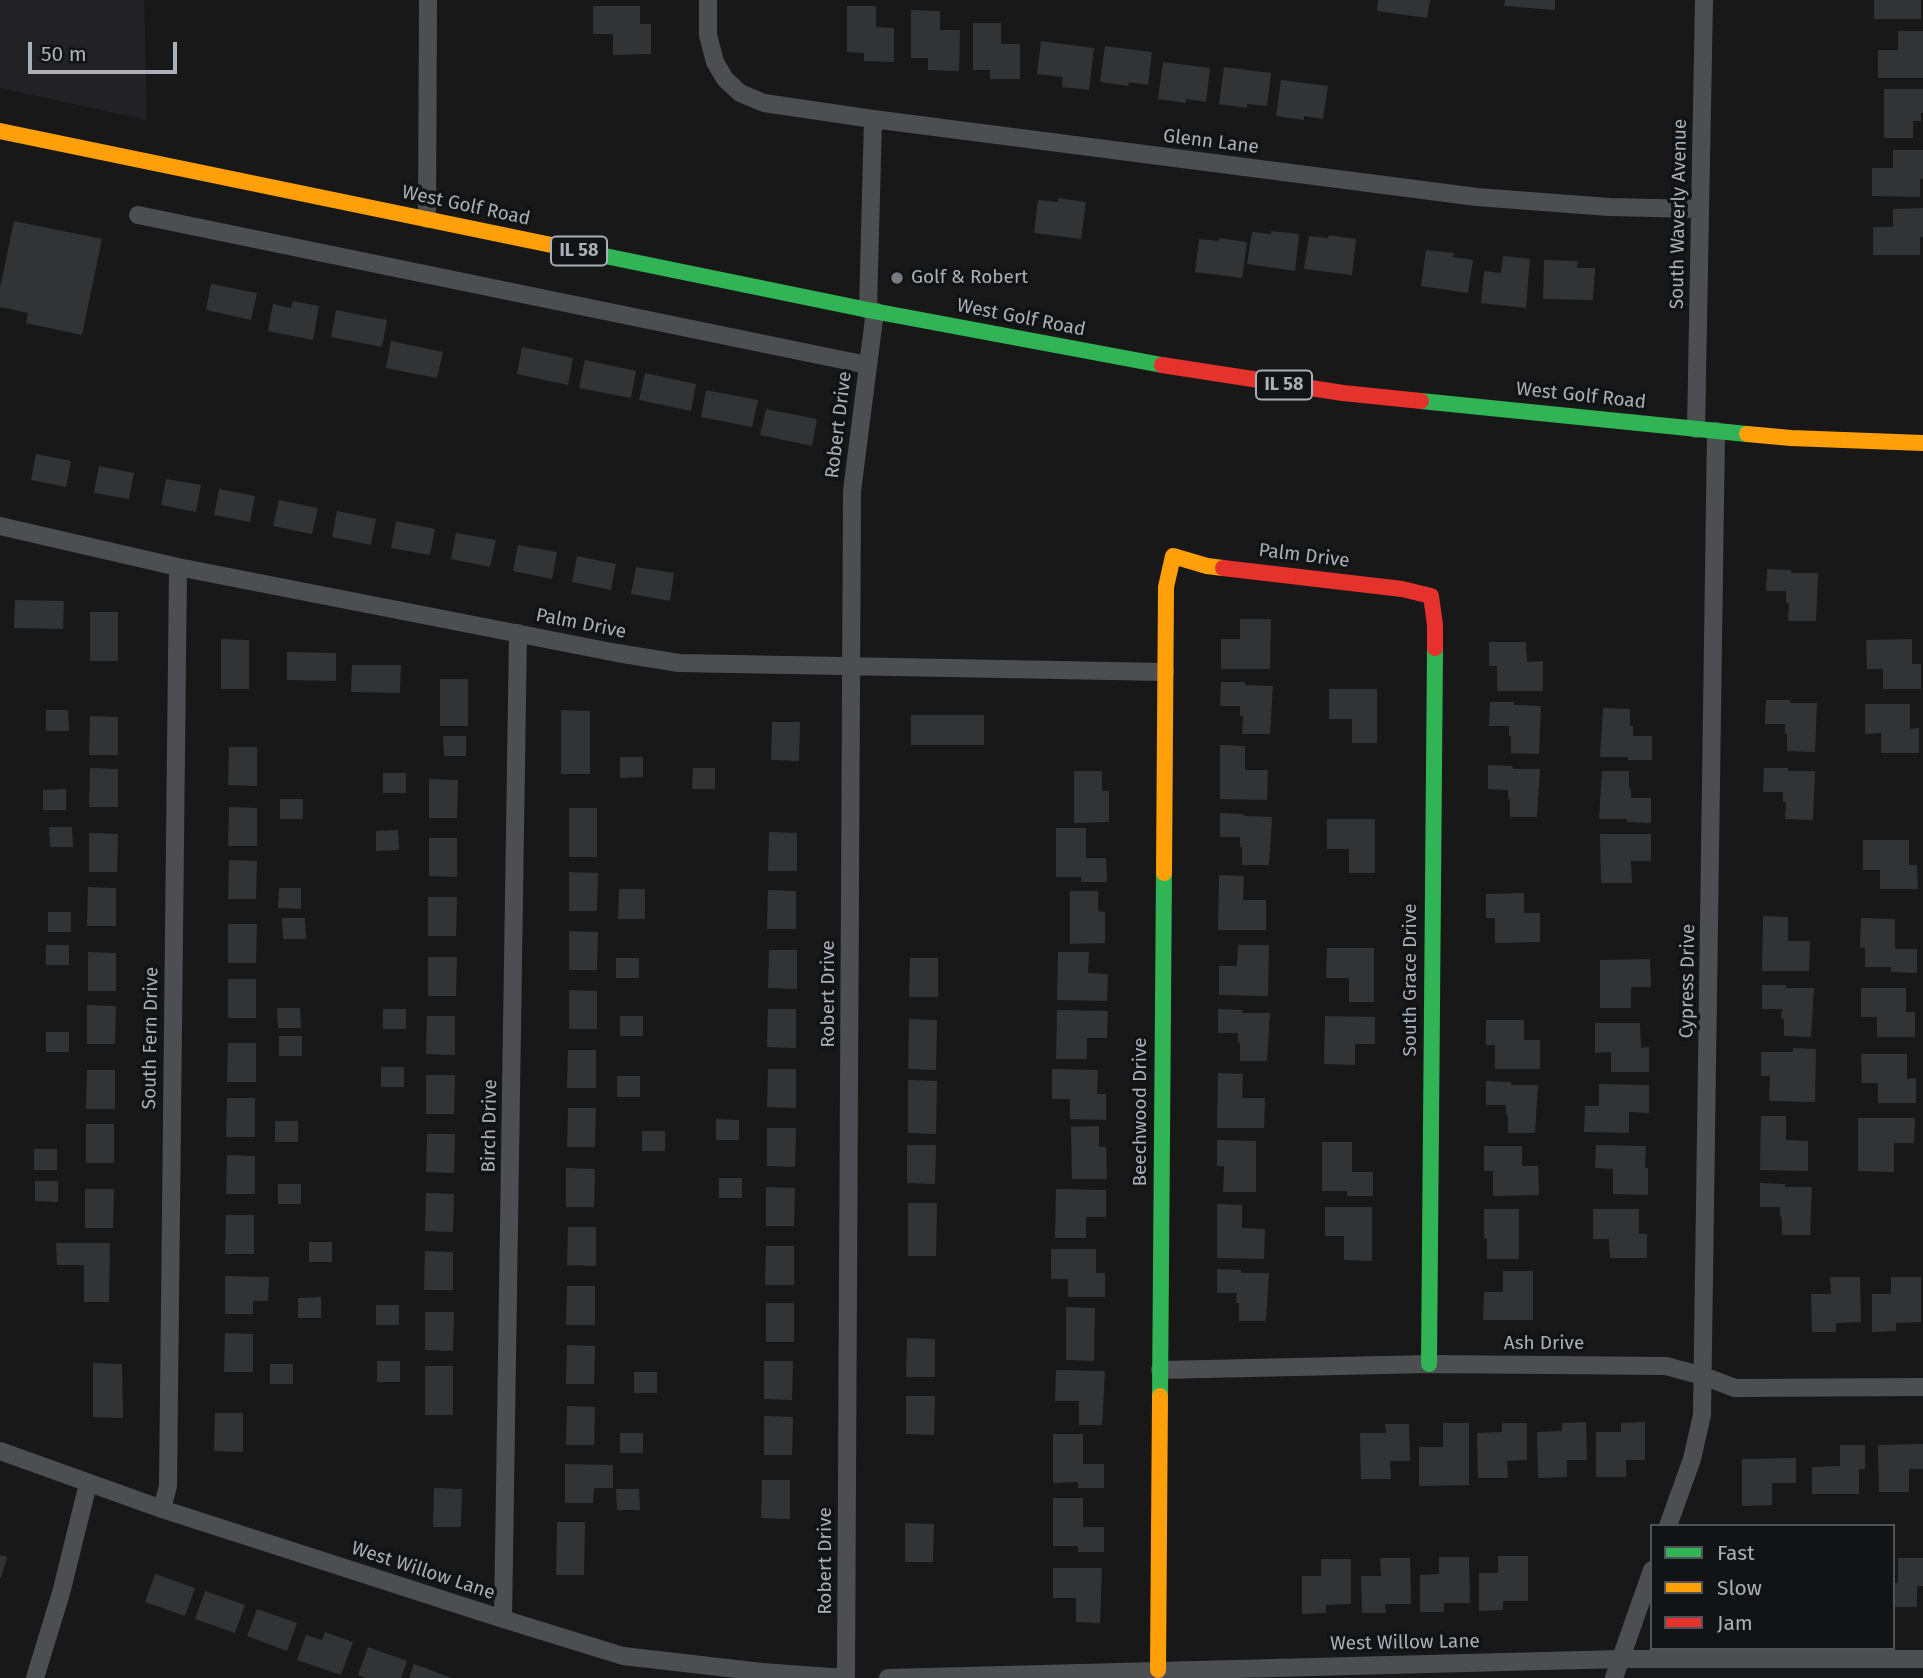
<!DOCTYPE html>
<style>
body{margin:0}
#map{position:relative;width:1923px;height:1678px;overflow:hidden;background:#181818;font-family:"Fira Sans",sans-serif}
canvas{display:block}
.legend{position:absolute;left:1650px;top:1524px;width:245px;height:126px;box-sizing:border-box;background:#121314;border:2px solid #4f5256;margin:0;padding:9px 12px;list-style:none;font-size:21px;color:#aab0b8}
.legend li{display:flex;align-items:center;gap:14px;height:35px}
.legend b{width:35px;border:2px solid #4f5256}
.scale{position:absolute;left:28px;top:42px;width:149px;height:32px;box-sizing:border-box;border:4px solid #aab0b8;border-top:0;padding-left:9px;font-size:21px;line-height:24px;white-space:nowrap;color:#aab0b8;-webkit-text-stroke:5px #121314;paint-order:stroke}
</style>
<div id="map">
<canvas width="1923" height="1678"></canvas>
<ul class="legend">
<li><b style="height:9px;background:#30b455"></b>Fast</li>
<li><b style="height:9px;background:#ff9f0a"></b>Slow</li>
<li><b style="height:9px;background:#e5322d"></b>Jam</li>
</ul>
<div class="scale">50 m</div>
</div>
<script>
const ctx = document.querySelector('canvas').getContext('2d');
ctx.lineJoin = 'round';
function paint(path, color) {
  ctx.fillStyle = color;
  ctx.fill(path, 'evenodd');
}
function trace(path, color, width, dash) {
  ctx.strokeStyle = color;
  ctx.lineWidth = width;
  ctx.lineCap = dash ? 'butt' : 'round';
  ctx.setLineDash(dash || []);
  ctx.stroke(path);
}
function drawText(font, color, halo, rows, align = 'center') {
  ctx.font = font + ' "Fira Sans",sans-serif';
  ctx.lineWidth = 7;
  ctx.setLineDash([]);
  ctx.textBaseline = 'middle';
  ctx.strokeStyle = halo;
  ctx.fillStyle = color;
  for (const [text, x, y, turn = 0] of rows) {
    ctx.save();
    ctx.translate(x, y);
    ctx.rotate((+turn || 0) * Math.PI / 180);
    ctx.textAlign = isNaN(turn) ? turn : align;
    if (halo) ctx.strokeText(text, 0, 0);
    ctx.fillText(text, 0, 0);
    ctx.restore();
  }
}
paint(new Path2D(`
 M0 0H144L147 120 0 88Z`), '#222224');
paint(new Path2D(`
 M1378 0H1430L1427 18 1377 11Z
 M1505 0H1555V10L1504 6Z
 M1874 0H1921V19H1874Z
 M593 6H640V24H651V54L613 55V34H593Z
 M847 6H876V27L894 28V62L864 61V53L847 52Z
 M911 10 940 11V30H960L959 71 928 70V58H911Z
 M973 23H1001V44H1020V79H990V70H973Z
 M1898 31H1923V78H1878V50H1898Z
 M1041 41 1094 48 1089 90 1062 87 1063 77 1037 74Z
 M1105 46 1152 52 1148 85 1129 82 1128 86 1100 82Z
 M1163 62 1210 68 1206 102 1186 99V103L1158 99Z
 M1224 67 1271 73 1267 106 1247 104V108L1219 104Z
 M1281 80 1328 86 1323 119 1304 116V120L1276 116Z
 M1884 89H1923V113H1921V121H1913V138H1884Z
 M1893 150H1923V179H1920V197L1872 196V168H1893Z
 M1058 198 1086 202 1081 239 1034 233 1038 200 1058 202Z
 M1923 208V237H1920V255H1873V227H1893V209Z
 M14 221 102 239 82 335 26 323 28 313 0 307V288Z
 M1271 231 1299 234 1295 271 1247 264 1252 232 1271 234Z
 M1329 235 1356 239 1352 275 1304 269 1309 236 1328 238Z
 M1219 238 1247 242 1242 278 1195 272 1199 239 1218 241Z
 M1426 250 1454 253 1453 257 1473 260 1468 293 1421 286Z
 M1503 256 1530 259 1526 308 1481 303 1484 271 1501 273Z
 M1544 260 1578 261 1577 268H1595L1593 300 1543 299Z
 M211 284 257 293 251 320 206 310Z
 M293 301 319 306 313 340 268 331 273 304 291 308Z
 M336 310 387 320 382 347 331 337Z
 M391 341 443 352 437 378 386 368Z
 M522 347 573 358 568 385 517 374Z
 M585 360 636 371 631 398 579 388Z
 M645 373 696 384 691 411 639 400Z
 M706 390 758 400 752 427 701 417Z
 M766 409 817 419 812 446 760 435Z
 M36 454 71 461 66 487 31 480Z
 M99 466 134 473 129 499 94 493Z
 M166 479 201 485 196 512 161 505Z
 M219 489 255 496 250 522 214 515Z
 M279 500 318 508 312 534 273 526Z
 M337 511 376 519 371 545 332 537Z
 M396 521 435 529 430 555 391 548Z
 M456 533 496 540 490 567 451 559Z
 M518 545 557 552 552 579 513 571Z
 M577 556 616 564 611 590 572 582Z
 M636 567 674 573 670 601 631 594Z
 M1767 569 1791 570V573H1818L1816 621H1788L1789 603H1786V591H1766Z
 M15 600 64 601 63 629 14 628Z
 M90 612H118V661H90Z
 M1240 619H1271L1270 669H1221V639H1240Z
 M221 639 249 640V689H221Z
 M1912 639V664H1921V689H1883V669H1867L1866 640Z
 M1489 642H1526L1527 662 1543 661V691H1497V666H1489Z
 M287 652 336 653V681L287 680Z
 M352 665H401L400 693 351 692Z
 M440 679H468V726H440Z
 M1221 682H1245V685L1273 686 1270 734H1242L1243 716H1240V706H1220Z
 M1329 689H1377V743H1352V719H1329Z
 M1766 700H1790V703H1817L1815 752 1787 751V734H1785V724H1765Z
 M1490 702H1514V705L1541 706 1539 754 1511 753V736H1509V726H1489Z
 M1865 704H1910V729L1919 728V753H1881V733L1865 734Z
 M1603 708 1630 709V726H1633V736H1652V760H1628V757H1600Z
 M46 710H68L69 731H46Z
 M561 710 590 711V774H561Z
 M911 715H984V745H911Z
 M90 716 118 717V755H89Z
 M772 722H800L799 761 771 760Z
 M443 736H466V756H444Z
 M1220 745 1245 746V770H1268L1267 800 1220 799Z
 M229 747H257V786L228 785Z
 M620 757H643V777L620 778Z
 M1488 765 1512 766 1513 769H1540L1537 817H1510V799H1508V790L1488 789Z
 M90 768 118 769V807H89Z
 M693 768H715V789H692Z
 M1764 768H1788V771H1815L1813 820 1785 819 1786 802H1783V792H1763Z
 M1074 771H1102V791H1109V822L1074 823Z
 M1602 771H1629V788H1631V798H1651V823L1627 822V819H1599Z
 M383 773H406V793H383Z
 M429 779 458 780 457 818H429Z
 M66 789V810H43V790Z
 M280 799H303V819H280Z
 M229 807 257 808V846H228Z
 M569 808H597V857H569Z
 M1220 813 1244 814V816L1272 817 1269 865H1242V847H1240V837H1220Z
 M1327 819H1375V873H1349V849H1327Z
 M49 827H72L73 847H50Z
 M1056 828H1086V858H1106L1107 882H1081V877H1056Z
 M398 830 399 850 376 851V831Z
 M769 832 797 833V871H768Z
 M89 833 118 834 117 872H89Z
 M1600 834H1651V861H1631L1632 883H1601Z
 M429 838H457V877L429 876Z
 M1863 840H1909V865H1917L1918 889H1880V870H1863Z
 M229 860 257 861 256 899H228Z
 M569 872 598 873 597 911H569Z
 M1219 875 1244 876 1243 900H1266V930H1218Z
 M88 887 116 888V926H87Z
 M279 888H301V909L278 908Z
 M619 889H645V919H618Z
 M768 890 796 891V929H767Z
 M1070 891H1098V911L1105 912V943L1070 944Z
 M1524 893V913H1540V942L1495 943V918H1486V894Z
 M428 897H457L456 936H428Z
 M48 912H71V932H48Z
 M1763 916 1788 917V941H1810L1809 971H1762Z
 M282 918H305L306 939H283Z
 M1861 918 1895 919V949H1917V973L1891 972V967H1865V947L1860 948Z
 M228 924H257L256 963H228Z
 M569 931 598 932 597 970H569Z
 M46 945H69V965H46Z
 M1238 945H1269L1268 996 1219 995V966H1237Z
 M1327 948H1374V1002H1349V978H1326Z
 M769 950H797V989L768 988Z
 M88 952 116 953V991H88Z
 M1058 952H1089L1088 973 1108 974 1107 1001 1057 1000Z
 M428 957H457L456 996H428Z
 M616 958H639V978H616Z
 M910 958H938V997H909Z
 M1650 959 1651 987H1631V1008H1600V960Z
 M228 979H256V1018H228Z
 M1762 985H1786V988H1814L1811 1037 1784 1036V1019H1781L1782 1009H1762Z
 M1861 988H1906V1012H1915V1037H1877V1017H1861Z
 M569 990 597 991V1029H569Z
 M87 1005 116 1006 115 1044H87Z
 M277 1008H300L301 1028H278Z
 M383 1009H406V1029H383Z
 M768 1009H796V1048L767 1047Z
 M1218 1009 1243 1010 1242 1013H1270L1267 1061H1240V1043H1238V1033H1218Z
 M1057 1010 1108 1011 1107 1038H1087V1059H1056Z
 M427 1016H455V1055L426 1054Z
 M620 1016H643V1036H620Z
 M1325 1016 1375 1017V1044H1355V1065L1324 1064Z
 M909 1019 937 1020 936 1070 908 1069Z
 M1486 1020H1524V1040H1540V1069H1495V1045H1486Z
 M1595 1023H1640L1641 1048 1649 1047V1072H1611V1052L1595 1053Z
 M46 1032H69V1052H46Z
 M279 1036H302V1056H279Z
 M228 1043H256V1082H227Z
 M1793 1048 1816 1049 1815 1102 1769 1101 1770 1076H1761V1052H1793Z
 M568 1050H596V1088H567Z
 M1861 1054H1907V1079L1916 1078V1103H1878V1083H1862Z
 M381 1067H404V1087H381Z
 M768 1069H796V1108L767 1107Z
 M1052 1069 1098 1070 1097 1094H1106V1120L1070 1119V1099H1052Z
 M87 1070H115V1109H86Z
 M1218 1073 1243 1074 1242 1098H1265L1264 1128H1217Z
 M426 1075H455L454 1114H426Z
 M617 1076H640V1097H617Z
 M908 1080 937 1081 936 1134 908 1133Z
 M1486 1081 1511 1082V1085H1538L1535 1133H1508V1115H1506V1105H1486Z
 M1599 1084 1649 1085V1113L1629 1112V1133L1584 1132 1585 1106H1599Z
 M227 1098H255V1137H226Z
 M568 1108H596L595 1147H567Z
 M1761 1116H1786V1140L1808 1141V1171L1760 1170Z
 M1858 1118H1915L1914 1143H1894V1172L1858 1171Z
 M716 1119 739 1120V1140H716Z
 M275 1121H298V1142H275Z
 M86 1124H114V1163H86Z
 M1099 1126V1147H1106L1107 1179H1072L1071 1127Z
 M767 1128H796L795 1167 767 1166Z
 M642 1131H665V1151H642Z
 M427 1134H455L454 1173 426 1172Z
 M1217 1140 1256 1141V1192H1223L1224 1166H1217Z
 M1322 1142H1352V1172H1373V1196H1347V1191H1322Z
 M907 1145H936L935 1184 907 1183Z
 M1596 1145 1646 1146 1645 1168H1648V1195L1613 1194V1169L1595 1168Z
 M1484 1146H1522V1166H1538L1539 1195 1493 1196V1171H1484Z
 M34 1149H57V1170H34Z
 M227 1155 255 1156V1194H226Z
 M566 1168 595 1169 594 1207H566Z
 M719 1178H742V1198H719Z
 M35 1181H58V1202L35 1201Z
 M1760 1183 1785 1184V1187H1812L1810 1235H1782V1217H1780V1207H1760Z
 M278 1184H301V1204H278Z
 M766 1187 795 1188 794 1226H766Z
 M85 1189H114L113 1228H85Z
 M1056 1189 1106 1190V1217H1086V1238H1055Z
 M426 1193 454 1194 453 1232 425 1231Z
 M908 1203H937L936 1256H908Z
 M1217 1204 1242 1205V1228L1265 1229 1264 1259 1217 1258Z
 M1325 1207H1372V1261L1344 1260V1236H1325Z
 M1484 1209H1519V1259H1487V1238H1484Z
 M1593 1209H1639V1234H1647V1258H1610L1609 1239H1593Z
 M226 1215H254V1254H225Z
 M568 1227H596V1266L567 1265Z
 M309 1242H332V1262H309Z
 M56 1243H110L109 1302H84V1265H57Z
 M766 1246H794V1285H765Z
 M1051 1249H1096V1273H1105V1297H1068V1279H1051Z
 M425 1251 453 1252V1290H424Z
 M1217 1269 1241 1270V1273H1269L1266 1321H1239V1303H1236L1237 1293H1217Z
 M1503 1271H1533V1320H1483L1484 1292H1503Z
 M225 1276 269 1277 268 1301H253V1314H225Z
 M1830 1277H1860L1861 1322 1836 1323V1332H1812L1811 1294H1831Z
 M1891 1277H1921V1322L1896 1323V1331L1872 1332V1294H1891Z
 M567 1286H595V1325H566Z
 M321 1297V1318H298V1298Z
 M766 1303H794V1342H766Z
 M376 1305H399V1325H376Z
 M1066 1307 1095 1308 1094 1361 1066 1360Z
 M425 1312H454L453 1351 425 1350Z
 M225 1333 253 1334V1372H224Z
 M907 1338 935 1339V1377H906Z
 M567 1345 595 1346 594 1384H566Z
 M377 1361H400V1382H377Z
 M764 1361H793L792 1400 764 1399Z
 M93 1363 122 1364 123 1418 93 1417Z
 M270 1364H293V1384H270Z
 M425 1366H453V1415H425Z
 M1056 1370 1105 1371 1102 1425H1079V1401H1055Z
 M634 1372H657V1393H634Z
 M906 1396H935L934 1435 906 1434Z
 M567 1406 595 1407 594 1445H566Z
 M215 1413H243V1452L214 1451Z
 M764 1416 793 1417 792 1455H764Z
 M1586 1422 1587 1460H1567V1477L1538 1478 1537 1432 1562 1431V1423Z
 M1645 1422V1460H1626V1477H1596V1432H1621V1423Z
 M1443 1423H1469V1485L1419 1486V1447H1443Z
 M1502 1423H1527V1460L1507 1461 1508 1478H1478L1477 1433 1502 1432Z
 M1385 1424H1409L1410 1461H1390L1391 1479H1361L1360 1433H1386Z
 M620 1433H643V1453H620Z
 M1053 1434H1083V1464H1104V1488H1078V1482L1053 1483Z
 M1923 1444V1469H1909V1492H1879L1878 1445Z
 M1840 1445H1865V1469H1859V1494H1812V1467L1840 1466Z
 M1796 1458V1483H1772V1505L1742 1506V1459Z
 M565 1464 613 1465V1488H594L593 1503H565Z
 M762 1480H790V1519L761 1518Z
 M434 1488 462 1489 461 1527H433Z
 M616 1489H639L640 1510H617Z
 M1053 1498H1083V1527H1104V1552H1078V1546H1053Z
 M557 1522H585L584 1575H556Z
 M905 1523 934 1524 933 1562H905Z
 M0 1555 7 1557 1 1578H0Z
 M1498 1556H1528V1601H1503V1610L1479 1611V1573H1498Z
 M1439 1557H1469L1470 1603H1444V1612H1420V1575L1439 1574Z
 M1380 1558H1410L1411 1604H1385L1386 1613H1362L1361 1576H1381Z
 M1898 1558H1923V1586H1917V1607H1893V1583H1898Z
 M1321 1559H1351V1604L1326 1605V1613L1302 1614V1576H1321Z
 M1053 1568H1102L1100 1623 1076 1622V1598H1053Z
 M155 1574 195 1588 185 1616 145 1602Z
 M205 1591 245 1605 235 1633 195 1619Z
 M257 1609 297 1623 287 1651 247 1636Z
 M325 1632 353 1642 341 1675 297 1660 306 1635 322 1640Z
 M368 1647 407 1661 401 1678H366L358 1675Z
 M414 1664 452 1678H409Z`), '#323334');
trace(new Path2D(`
 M708 0V35L715 62 725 79 740 93 764 103 873 119 1477 197 1609 207 1700 209
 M138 215 867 365
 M427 219 428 0
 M868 310 873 119
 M1696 429 1704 0
 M0 526 178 567 617 653 679 663 1165 672
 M1160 1370 1429 1364 1666 1366 1703 1376 1735 1388 1923 1387
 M0 1451 162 1509 503 1619 623 1656 762 1672 845 1678
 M162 1509 168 1486 178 567
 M1668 1526 1692 1459 1702 1415 1716 431
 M503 1619 518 633
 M35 1678 61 1593 88 1484
 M846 1678 852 491 875 311
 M888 1678 1621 1659H1923
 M1614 1678 1652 1570`), '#4d4e51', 18);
trace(new Path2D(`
 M566 248 868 310 1162 365
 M1421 401 1747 434
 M1429 1364 1435 648
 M1160 1396 1164 873`), '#30b455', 16);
trace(new Path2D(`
 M0 131 566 248
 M1747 434 1791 438 1923 443
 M1164 873 1166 587 1173 556 1207 566 1223 568
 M1158 1670 1160 1396`), '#ff9f0a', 16);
trace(new Path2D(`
 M1162 365 1343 393 1421 401
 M1223 568 1402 589 1431 596 1435 625V648`), '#e5322d', 16);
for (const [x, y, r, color] of [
 [897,278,7,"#777b80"]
]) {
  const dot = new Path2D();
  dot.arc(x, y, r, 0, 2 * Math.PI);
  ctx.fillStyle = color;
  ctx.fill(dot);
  trace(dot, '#121314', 2.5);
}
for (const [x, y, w] of [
 [579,251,56],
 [1284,385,56]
]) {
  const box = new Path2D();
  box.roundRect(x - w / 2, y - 14.5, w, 29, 5);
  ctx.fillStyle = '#121314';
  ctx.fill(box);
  trace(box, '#aab0b8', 2);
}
drawText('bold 18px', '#aab0b8', null, [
 ["IL 58",579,251],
 ["IL 58",1284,385]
]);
drawText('19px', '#aab0b8', '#121314', [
 ["Glenn Lane",1211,142,7],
 ["West Golf Road",466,206,12],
 ["South Waverly Avenue",1679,214,-89],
 ["West Golf Road",1021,318,11],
 ["West Golf Road",1581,396,6],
 ["Robert Drive",839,425,-83],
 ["Palm Drive",1304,556,7],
 ["Palm Drive",581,624,11],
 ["South Grace Drive",1411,980,-90],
 ["Cypress Drive",1688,981,-89],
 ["Robert Drive",829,994,-90],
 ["South Fern Drive",151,1038,-89],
 ["Beechwood Drive",1141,1112,-90],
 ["Birch Drive",490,1126,-89],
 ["Ash Drive",1544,1344],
 ["Robert Drive",826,1561,-90],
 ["West Willow Lane",423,1571,18],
 ["West Willow Lane",1405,1643,-1]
]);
drawText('19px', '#aab0b8', '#121314', [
 ["Golf & Robert",911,278]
], 'left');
</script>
